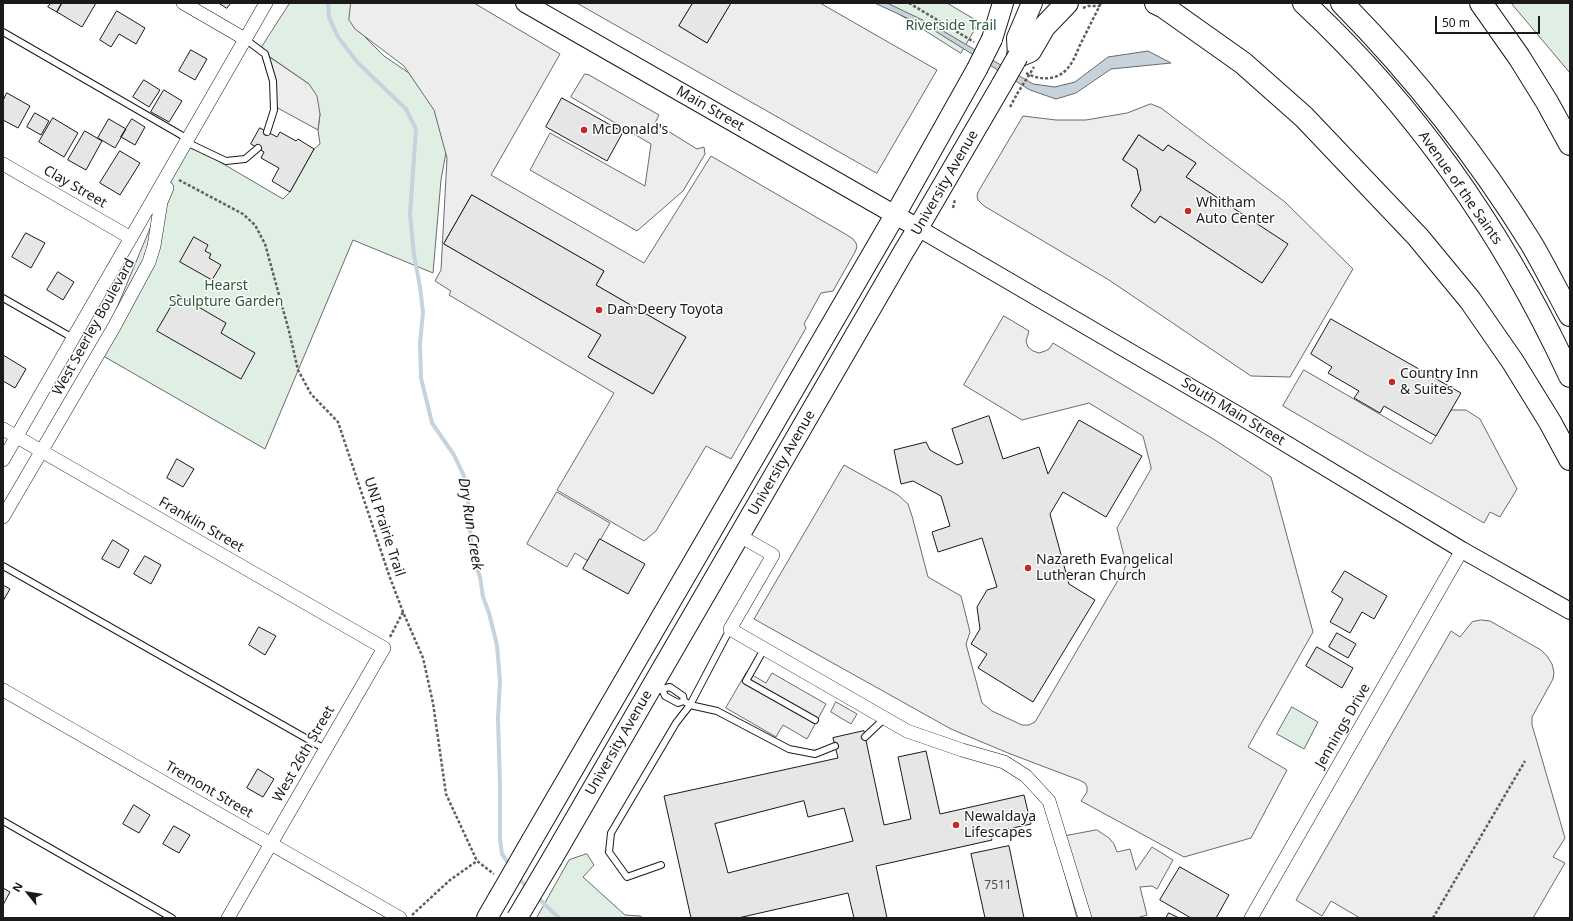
<!DOCTYPE html>
<style>
body{margin:0}
#map{position:relative;width:1573px;height:921px;overflow:hidden;background:#fff;font-family:"Noto Sans",sans-serif}
canvas{display:block}
.frame{position:absolute;inset:0;border:4px solid #1a1a1a;pointer-events:none}
.north{position:absolute;left:8px;top:873px;width:40px;height:40px;-webkit-text-stroke:3px #fff;paint-order:stroke;rotate:300deg;font-size:11px;font-weight:700;line-height:16px;text-align:center;color:#1a1a1a}
.north::after{content:'';display:block;margin:auto;width:14px;height:18px;background:#1a1a1a;clip-path:polygon(50% 0,100% 100%,50% 72%,0 100%)}
.scale{position:absolute;left:1435px;top:16px;width:105px;height:18px;box-sizing:border-box;border:2px solid #1a1a1a;border-top:0;padding-left:5px;font-size:12px;line-height:14px;white-space:nowrap;color:#1a1a1a;-webkit-text-stroke:3px #fff;paint-order:stroke}
</style>
<div id="map">
<canvas width="1573" height="921"></canvas>
<div class="frame"></div>
<div class="north">N</div>
<div class="scale">50 m</div>
</div>
<script>
const ctx = document.querySelector('canvas').getContext('2d');
ctx.lineJoin = 'round';
function paint(path, color) {
  ctx.fillStyle = color;
  ctx.fill(path, 'evenodd');
}
function trace(path, color, width, dash) {
  ctx.strokeStyle = color;
  ctx.lineWidth = width;
  ctx.lineCap = dash ? 'butt' : 'round';
  ctx.setLineDash(dash || []);
  ctx.stroke(path);
}
function drawText(font, color, halo, rows, align = 'center') {
  ctx.font = font + ' "Noto Sans",sans-serif';
  ctx.lineWidth = 3;
  ctx.setLineDash([]);
  ctx.textBaseline = 'middle';
  ctx.strokeStyle = halo;
  ctx.fillStyle = color;
  for (const [text, x, y, turn = 0] of rows) {
    ctx.save();
    ctx.translate(x, y);
    ctx.rotate((+turn || 0) * Math.PI / 180);
    ctx.textAlign = isNaN(turn) ? turn : align;
    if (halo) ctx.strokeText(text, 0, 0);
    ctx.fillText(text, 0, 0);
    ctx.restore();
  }
}
const green = new Path2D(`
 M290 3H358L355 20 363 35 384 56 409 73 439 113 445 132 446 152 441 180 433 273 353 240 265 449 98 353 186 142 283 199 290 192 314 149 320 144 318 130 320 114 309 84 260 50Z
 M882 3H947L979 22 961 53Z
 M1512 3H1570V73L1511 3Z
 M1292 707 1318 722 1304 749 1277 734Z
 M587 854 594 865 583 877 625 915 640 916 643 918H538L537 917 569 860Z`);
paint(green, '#e0efe3');
trace(green, '#6a6a6a', 1);
const parking = new Path2D(`
 M351 3H474L560 54 491 175 644 263 711 156 847 235 853 239 856 243 857 247 855 252 833 291 821 293 804 324 806 328 731 459 706 446 656 531 644 541 557 490 614 393 449 295 451 291 435 281 441 270 447 158 434 110 404 66 355 29 349 20ZM472 195 604 271 596 285 686 337 653 394 588 357 601 335 444 244Z
 M577 3H693L679 26 707 43 731 3H820L937 70 877 173Z
 M265 54 309 84 317 96 320 114 318 130 274 106 273 81Z
 M585 74 589 75 659 115 655 123 697 149 704 147 705 154 683 191 637 231 530 170 550 133 645 186 651 144 571 97Z
 M1151 104 1161 108 1285 202 1353 269 1290 377 1251 376 1109 280 984 206 978 200 977 196 978 192 1023 116 1056 120H1086L1127 113ZM1139 135 1163 151 1168 145 1196 163 1186 177 1287 244 1262 283 1160 216 1155 223 1131 206 1141 190 1137 169 1123 159Z
 M1004 316 1029 331 1026 341 1028 347 1033 351 1039 353 1045 351 1049 349 1053 343 1215 440 1271 477 1313 632 1248 747 1287 770 1251 838 1184 857 1081 801 1087 792V787L1085 783 1079 780 1008 753 951 729 754 619 844 465 898 495 908 504 912 516 928 577 961 596 970 632 966 644 982 703 992 711 1022 725H1029L1035 722 1124 570 1126 564 1117 528 1151 469V467L1143 436 1089 403 1022 420 964 385Z
 M1304 370 1431 444 1451 410H1466L1480 419 1517 489 1500 517 1490 512 1484 523 1283 406Z
 M557 492 610 523 588 561 575 553 567 567 527 544Z
 M1481 620 1490 621 1541 650 1547 656 1552 664 1554 672 1553 679 1532 717V725L1565 838 1553 857 1565 863 1533 918H1360L1331 901 1322 916 1296 900 1451 631 1460 637 1472 622Z
 M747 672 766 683 772 673 826 704 807 739 783 725 776 737 726 708Z
 M836 702 857 714 851 724 831 712Z
 M1097 830 1109 838 1114 844 1117 852 1130 849 1136 870 1152 847 1173 860 1157 889 1152 886 1140 887 1147 915 1137 918H1077L1055 838Z`);
paint(parking, '#ededed');
trace(parking, '#6a6a6a', 1);
const water = new Path2D(`
 M875 3H887L933 25 1033 84 1055 87 1075 82 1108 57 1148 51 1171 63 1111 69 1076 93 1056 99 1030 90 935 31Z`);
paint(water, '#c6d2dc');
trace(water, '#6a6a6a', 1);
trace(new Path2D(`
 M328 3 329 17 338 37 358 63 406 109 416 129 410 214 414 255 420 287 423 312 420 344 421 378 432 423 454 455 464 476 468 499 472 553 480 577 483 597 489 613 497 645 500 681 498 718 500 784V839L502 854 511 867
 M518 877 528 889
 M536 896 559 918`), '#c6d2dc', 4);
const building = new Path2D(`
 M51 3H62L57 12 48 7Z
 M62 3H96L82 27 57 12Z
 M219 3H231L227 8Z
 M693 3H731L707 43 679 26Z
 M117 11 145 28 136 44 119 34 111 47 100 40Z
 M191 50 207 59 195 80 179 71Z
 M144 80 160 90 149 107 133 97Z
 M164 90 182 101 169 122 151 112Z
 M7 93 30 106 18 128 3 120V101Z
 M562 98 623 132 607 161 546 127Z
 M35 113 49 121 41 135 27 127Z
 M53 118 78 133 64 157 39 142Z
 M109 119 126 129 115 148 98 138Z
 M132 119 145 127 135 145 121 137Z
 M260 128 277 137 280 132 296 141 298 139 314 149 290 192 272 181 279 168 261 158 264 152 251 144Z
 M85 131 102 141 86 170 68 160Z
 M1139 135 1163 151 1168 145 1196 163 1186 177 1288 244 1262 283 1160 216 1155 223 1131 206 1141 190 1137 169 1123 160Z
 M120 151 140 163 120 195 100 183Z
 M472 195 604 271 596 285 686 337 653 394 588 357 601 335 444 244Z
 M26 233 45 243 31 268 12 257Z
 M194 237 208 245 205 251 211 254 209 258 221 265 212 280 180 262Z
 M58 272 74 282 63 300 47 290Z
 M178 295 226 323 221 333 255 353 241 379 157 331Z
 M1331 319 1461 393 1436 436 1384 406 1380 413 1354 398 1359 391 1328 373 1332 367 1311 354Z
 M3 355 26 369 15 388 3 381Z
 M989 416 1003 459 1039 447 1048 474 1079 420 1142 456 1106 517 1063 492 1050 514 1069 584 1095 600 1033 702 978 668 987 654 971 644 980 629 977 607 987 590 997 587 982 538 938 552 932 532 950 526 941 496 913 481 901 484 894 450 926 442 930 450 957 465 963 463 952 429Z
 M177 459 194 469 183 487 167 478Z
 M600 539 645 564 628 594 583 569Z
 M113 540 129 550 119 568 102 559Z
 M145 556 161 565 151 584 134 574Z
 M1345 571 1387 596 1374 619 1362 612 1350 633 1330 622 1343 599 1332 592Z
 M3 585 10 589 3 601Z
 M259 627 276 636 265 655 249 645Z
 M1337 633 1356 644 1348 658 1329 647Z
 M1317 647 1353 668 1342 688 1306 666Z
 M864 731 884 825 911 819 898 757 926 751 940 814 1024 795 1031 824 990 833 992 840 876 866 887 918H854L848 893 738 918H691L664 796 838 758 833 738ZM804 801 808 817 844 808 853 841 728 873 715 824Z
 M258 769 274 779 263 797 247 788Z
 M134 805 150 815 139 833 123 824Z
 M174 826 190 835 179 853 163 844Z
 M1009 846 1024 918H985L971 854Z
 M1180 867 1229 895 1216 918H1191L1160 900Z
 M3 888 10 892 3 905Z
 M1169 913 1179 918H1166Z`);
paint(building, '#e6e6e6');
trace(building, '#1a1a1a', 1);
const service = new Path2D(`
 M3 32 188 139
 M245 39 265 54 273 81 274 110 267 132
 M186 142 226 161 245 159 258 148
 M3 298 73 338
 M3 566 325 749
 M764 649 746 681 815 720
 M655 685 662 689 665 696 678 703 684 701 683 696 670 687 662 689
 M684 701 690 705 717 711 789 749 815 754 835 746
 M865 737 884 719
 M3 821 172 918
 M661 865 627 877 609 852 611 833 676 723 690 705 730 629`);
const minor = new Path2D(`
 M183 3 245 39
 M3 164 131 238
 M3 429 384 648 228 918
 M3 460 266 3
 M3 517 114 327 149 262 154 246 161 202 167 188
 M740 536 773 555 730 629 907 731 962 750 1004 762 1026 776 1049 801 1085 918
 M3 690 400 918
 M1251 918 1462 550`);
const tertiary = new Path2D(`
 M918 228 1240 416 1462 550 1570 611`);
const secondary = new Path2D(`
 M525 3 918 228`);
const primary = new Path2D(`
 M992 39 1003 3
 M1018 56 1017 38 1032 3
 M532 840 895 215 977 69
 M552 859 904 251 918 228 1002 84
 M487 918 498 899`);
const motorway = new Path2D(`
 M1156 3 1164 7 1243 63 1304 117 1418 237 1470 300 1513 362 1550 422 1570 459
 M1304 3C1417 108 1505 236 1570 376
 M1342 3C1414 76 1477 156 1531 243 1545 267 1557 291 1570 315
 M1481 3 1519 57 1547 102 1570 144
 M1018 56 1030 51 1044 27 1067 3`);
trace(service, '#1a1a1a', 8);
trace(minor, '#1a1a1a', 14);
trace(tertiary, '#1a1a1a', 18);
trace(secondary, '#1a1a1a', 20);
trace(primary, '#1a1a1a', 22);
trace(motorway, '#1a1a1a', 24);
trace(new Path2D(`
 M909 3 974 42
 M1083 8 1088 6H1100
 M1026 73C1038 80 1056 81 1066 70 1073 63 1076 54 1080 45 1087 31 1094 17 1101 3
 M1010 107 1017 94
 M179 180 243 214 255 225 265 244 289 331 298 370 311 394 338 422 389 575 403 612 423 658 433 703 446 794 477 861 494 874
 M953 208 955 199
 M390 637 403 612
 M412 915 450 880 477 861
 M1433 918 1525 761`), '#5f5f5f', 2.5, [3, 2]);
trace(service, '#fff', 6);
trace(minor, '#fff', 13);
trace(tertiary, '#fff', 16);
trace(secondary, '#fff', 18);
trace(primary, '#fff', 20);
trace(motorway, '#fff', 22);
const primaryBridge = new Path2D(`
 M977 69 992 39
 M1002 84 1018 56
 M498 899 532 840
 M517 918 552 859`);
trace(primaryBridge, '#1a1a1a', 22, []);
trace(new Path2D(`
 M1017 94 1034 67`), '#5f5f5f', 2.5, [3, 2]);
trace(primaryBridge, '#fff', 20);
for (const [x, y, r, color] of [
 [584,130,4,"#c62828"],
 [1188,211,4,"#c62828"],
 [599,310,4,"#c62828"],
 [1392,382,4,"#c62828"],
 [1028,568,4,"#c62828"],
 [956,825,4,"#c62828"]
]) {
  const dot = new Path2D();
  dot.arc(x, y, r, 0, 2 * Math.PI);
  ctx.fillStyle = color;
  ctx.fill(dot);
  trace(dot, '#fff', 1.5);
}
drawText('12px', '#4d4d4d', null, [
 ["7511",998,886]
]);
drawText('14px', '#2b5a34', '#fff', [
 ["Riverside Trail",951,26],
 ["Hearst",226,286],
 ["Sculpture Garden",226,302]
]);
drawText('14px', '#1a1a1a', '#fff', [
 ["Main Street",710,109,30],
 ["University Avenue",945,183,-60],
 ["Clay Street",75,187,30],
 ["Avenue of the Saints",1460,188,55],
 ["West Seerley Boulevard",94,327,-61],
 ["South Main Street",1233,412,31],
 ["University Avenue",782,463,-60],
 ["Franklin Street",201,525,30],
 ["UNI Prairie Trail",384,527,72],
 ["Jennings Drive",1343,726,-60],
 ["University Avenue",619,743,-60],
 ["West 26th Street",304,754,-60],
 ["Tremont Street",209,790,30]
]);
drawText('14px', '#1a1a1a', '#fff', [
 ["McDonald's",592,130],
 ["Whitham",1196,203],
 ["Auto Center",1196,219],
 ["Dan Deery Toyota",607,310],
 ["Country Inn",1400,374],
 ["& Suites",1400,390],
 ["Nazareth Evangelical",1036,560],
 ["Lutheran Church",1036,576],
 ["Newaldaya",964,817],
 ["Lifescapes",964,833]
], 'left');
drawText('italic 15px', '#1a1a1a', '#fff', [
 ["Dry Run Creek",470,524,81]
]);
</script>
